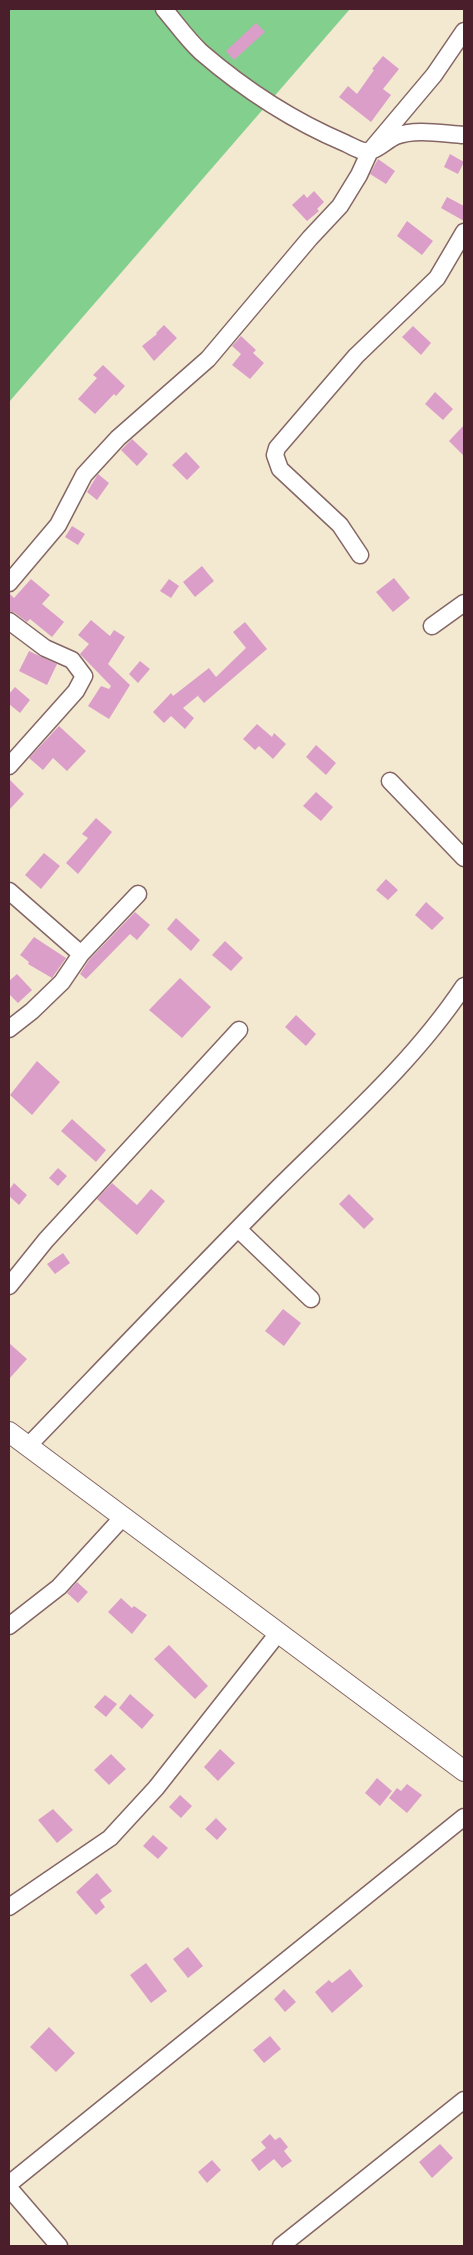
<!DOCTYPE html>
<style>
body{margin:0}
#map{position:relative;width:473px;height:2255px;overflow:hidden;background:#f3e9d1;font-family:"IM FELL Double Pica",serif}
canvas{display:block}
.frame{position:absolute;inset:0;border:10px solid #4a1f2b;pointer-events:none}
</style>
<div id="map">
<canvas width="473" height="2255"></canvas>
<div class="frame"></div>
</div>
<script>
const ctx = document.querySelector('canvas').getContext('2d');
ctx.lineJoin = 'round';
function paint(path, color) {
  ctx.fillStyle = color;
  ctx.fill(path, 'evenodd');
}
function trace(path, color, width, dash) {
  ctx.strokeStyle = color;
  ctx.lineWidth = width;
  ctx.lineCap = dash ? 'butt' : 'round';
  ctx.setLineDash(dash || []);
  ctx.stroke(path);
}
paint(new Path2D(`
 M9 9H350L9 402Z`), '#82cf8e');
paint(new Path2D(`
 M256 23 265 32 234 60 226 51Z
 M383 56 399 69 383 89 391 95 371 122 339 97 348 86 357 94 374 70 372 69Z
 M450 154 464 162 458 174 444 167Z
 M378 159 395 171 386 184 370 174Z
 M314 191 324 202 317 209 319 211 307 221 292 205 304 194 307 198Z
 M447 197 464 206V221L441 208Z
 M407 221 433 241 422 255 397 236Z
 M164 325 177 338 154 361 142 346 157 334 156 333Z
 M413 326 431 343 421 355 402 337Z
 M241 336 256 350 253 353 264 363 250 379 232 365 241 354 232 346Z
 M103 365 125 386 116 396 114 394 95 414 78 399 97 378 93 375Z
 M435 392 453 409 443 420 425 404Z
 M464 425V456L449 441Z
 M132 439 148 454 137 466 121 450Z
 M186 452 200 467 187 480 172 465Z
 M98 474 109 483 97 500 87 492Z
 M72 526 85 534 78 545 65 537Z
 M202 566 214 581 195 597 183 582Z
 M394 578 410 598 393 612 376 592Z
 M31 579 50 595 42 604 64 622 52 637 30 619 27 622 15 613 9 611V593L14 598Z
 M169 579 179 586 171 598 160 591Z
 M91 620 110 636 114 630 125 637 108 664 130 685 109 719 88 706 101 686 109 689 111 686 80 654 89 644 78 635Z
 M245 622 267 649 204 703 198 696 200 694 183 708 194 718 185 729 171 716 164 723 153 712 171 693 173 696 209 668 216 677 246 648 233 632Z
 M29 651 57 664 47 685 19 671Z
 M140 661 150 669 138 683 129 674Z
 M15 687 30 700 20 713 9 704V694Z
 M257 724 272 737 274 733 286 744 273 759 259 746 255 750 243 739Z
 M59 726 86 751 67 771 53 758 43 770 29 758Z
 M316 745 336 763 326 775 306 757Z
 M9 779 24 794 9 810Z
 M316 792 333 807 321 821 303 806Z
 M96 818 112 832 78 874 66 863 88 838 82 834Z
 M44 853 60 866 41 889 25 875Z
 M386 879 398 890 388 900 376 890Z
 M426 902 444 918 432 930 415 915Z
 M135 912 150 925 137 940 130 934 86 979 80 974 89 960Z
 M176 918 200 940 191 951 167 929Z
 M34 937 66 958 52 978 28 964 29 962 20 955Z
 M225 941 243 958 231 971 212 955Z
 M17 974 32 990 18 1003 9 994V981Z
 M180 978 211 1007 182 1038 149 1010Z
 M296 1015 316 1034 306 1046 285 1027Z
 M37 1061 60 1082 32 1115 10 1095Z
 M72 1119 106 1150 96 1162 61 1131Z
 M58 1168 67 1176 58 1186 49 1178Z
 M14 1183 27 1195 19 1205 9 1196V1190Z
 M112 1183 137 1205 151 1189 165 1201 137 1235 97 1199Z
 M349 1194 374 1219 364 1229 339 1204Z
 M63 1253 70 1263 55 1274 47 1264Z
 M283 1309 301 1323 284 1346 265 1331Z
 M9 1343 27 1359 9 1379Z
 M77 1582 88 1592 78 1603 67 1593Z
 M121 1598 132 1608 134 1606 147 1615 132 1634 108 1612Z
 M169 1645 208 1686 195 1699 154 1659Z
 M130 1694 154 1715 142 1729 119 1708Z
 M105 1695 117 1704 106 1717 94 1707Z
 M220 1749 235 1763 218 1781 204 1767Z
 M111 1754 126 1769 109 1785 94 1770Z
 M377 1778 392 1791 380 1806 365 1793Z
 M407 1784 422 1795 407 1813 389 1798 397 1788 401 1791Z
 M180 1795 192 1806 181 1818 169 1807Z
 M53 1809 73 1830 57 1843 38 1820Z
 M216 1818 227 1829 217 1840 205 1829Z
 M153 1835 168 1848 158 1859 143 1846Z
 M97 1873 112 1891 100 1900 105 1907 96 1915 76 1892Z
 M188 1947 203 1966 188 1978 173 1959Z
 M146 1963 167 1991 151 2003 130 1975Z
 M350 1969 363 1986 332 2013 315 1992 329 1980 332 1983Z
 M284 1989 296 2002 285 2012 274 1999Z
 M49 2027 75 2053 56 2072 30 2047Z
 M270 2036 281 2049 264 2063 253 2050Z
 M270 2134 275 2140 280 2137 288 2147 284 2151 292 2161 282 2168 274 2159 259 2171 251 2160 266 2148 261 2142Z
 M440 2144 453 2158 432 2178 419 2162Z
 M212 2160 221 2170 207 2183 198 2172Z`), '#db9ec8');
const minor = new Path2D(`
 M164 9C176 23 187 39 201 52 244 89 293 121 345 143 352 146 362 153 370 151 379 149 388 139 396 136 415 128 445 134 464 135
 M360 555 340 525 280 469 275 455 277 448 356 356 437 278 464 232
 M9 583 58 525 84 475 118 438 208 359 310 238 340 206 359 175 370 151 434 75 464 31
 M9 621 45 648 72 660 84 676 76 691 9 766
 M432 626 464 603
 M390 781 464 858
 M9 891 81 954
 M9 1029 32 1011 62 982 81 954 138 894
 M238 1229 311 1299
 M9 1286 46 1240 239 1030
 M28 1446C110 1361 192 1275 275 1191 341 1125 412 1064 464 986
 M9 1626 59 1587 123 1517
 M9 1907 110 1838 156 1788 279 1632
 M9 2184 464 1817
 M9 2188 59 2246
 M281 2246 464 2100`);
const tertiary = new Path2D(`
 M9 1432 464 1771`);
trace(minor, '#856665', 19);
trace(tertiary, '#856665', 22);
trace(minor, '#fff', 16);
trace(tertiary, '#fff', 20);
</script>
